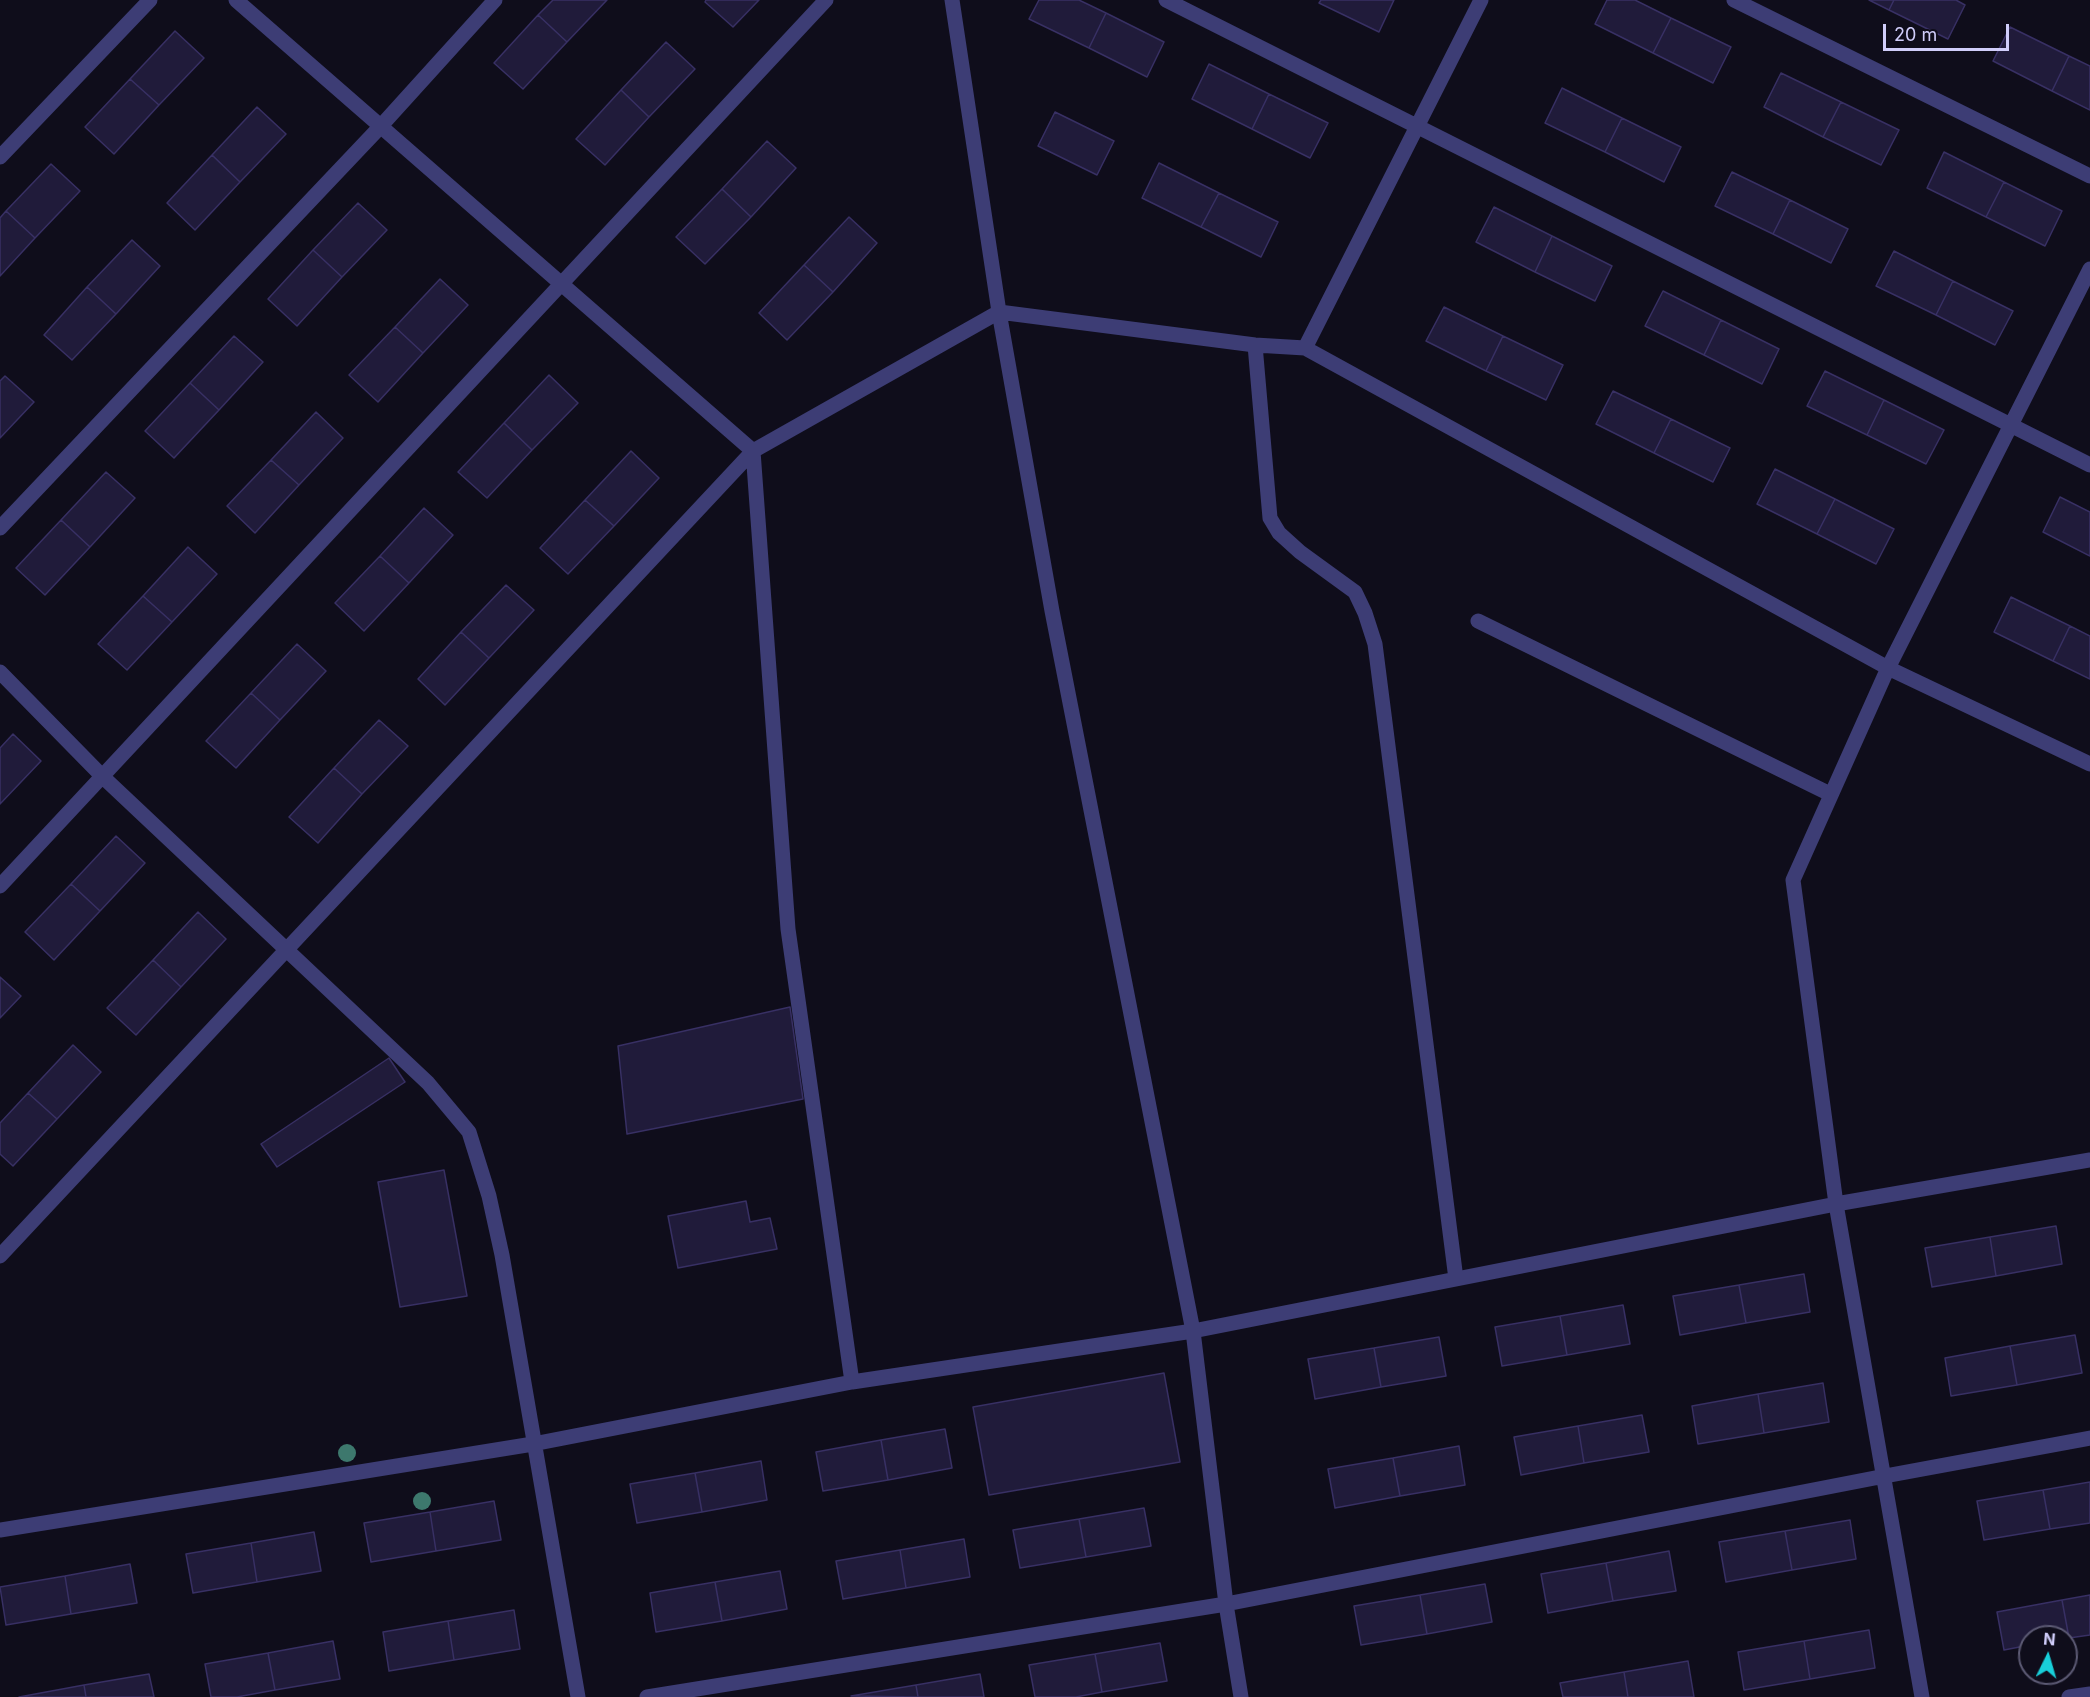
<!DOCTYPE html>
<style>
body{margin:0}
#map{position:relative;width:2090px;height:1697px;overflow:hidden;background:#0f0d1b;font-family:Inter,sans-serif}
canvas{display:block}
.north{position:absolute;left:2018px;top:1625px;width:60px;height:60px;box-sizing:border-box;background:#0f0d1b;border:2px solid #5c5a74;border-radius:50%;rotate:5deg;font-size:16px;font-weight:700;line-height:24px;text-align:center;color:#d0cdfa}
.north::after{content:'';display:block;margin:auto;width:21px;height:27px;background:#18cfda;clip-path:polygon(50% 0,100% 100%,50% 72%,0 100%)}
.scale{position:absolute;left:1883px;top:24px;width:126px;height:27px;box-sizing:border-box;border:3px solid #d0cdfa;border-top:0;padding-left:8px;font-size:18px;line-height:21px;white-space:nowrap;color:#d0cdfa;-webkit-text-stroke:4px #0f0d1b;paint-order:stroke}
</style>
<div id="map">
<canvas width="2090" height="1697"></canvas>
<div class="north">N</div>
<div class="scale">20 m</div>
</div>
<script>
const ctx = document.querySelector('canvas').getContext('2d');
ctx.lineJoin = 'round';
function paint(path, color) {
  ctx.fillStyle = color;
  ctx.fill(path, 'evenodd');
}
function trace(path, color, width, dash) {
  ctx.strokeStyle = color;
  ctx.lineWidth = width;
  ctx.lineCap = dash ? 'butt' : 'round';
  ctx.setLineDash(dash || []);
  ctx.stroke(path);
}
const building = new Path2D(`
 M553 0H607L567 42 538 15Z
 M706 0H759L733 27 705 2Z
 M1039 0H1079L1106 13 1089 48 1029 19Z
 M1321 0H1394L1379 32 1319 3Z
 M1607 0H1635L1671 18 1653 53 1595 24Z
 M1869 0H1894L1889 10Z
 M1894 0H1956L1965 5 1948 39 1889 10Z
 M1106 13 1164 42 1147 77 1089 48Z
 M538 15 567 42 523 89 494 63Z
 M1671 18 1731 47 1713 83 1653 53Z
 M2010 27 2069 56 2052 91 1993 61Z
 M175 31 204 58 159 105 130 79Z
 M666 42 695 69 649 117 621 90Z
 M2069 56 2090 66V110L2052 91Z
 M1209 64 1269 94 1252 129 1192 99Z
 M1781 73 1841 102 1823 137 1764 107Z
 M130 79 159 105 114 154 85 127Z
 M1562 88 1622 118 1605 152 1545 123Z
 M621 90 649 117 605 165 576 139Z
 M1269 94 1328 123 1310 158 1252 129Z
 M1841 102 1899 130 1881 165 1823 137Z
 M257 107 286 134 240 182 212 155Z
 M1055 112 1114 141 1097 175 1038 146Z
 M1622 118 1681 147 1664 182 1605 152Z
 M767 141 796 168 751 217 722 189Z
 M1944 152 2004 182 1986 217 1927 188Z
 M212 155 240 182 195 230 167 203Z
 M1159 163 1219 193 1201 227 1142 198Z
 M51 164 80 191 35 238 6 211Z
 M1732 172 1790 200 1773 234 1715 206Z
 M2004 182 2062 211 2045 246 1986 217Z
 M722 189 751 217 705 264 676 237Z
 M1219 193 1278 222 1261 257 1201 227Z
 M1790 200 1848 229 1831 263 1773 234Z
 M358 203 387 230 342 277 313 250Z
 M1494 207 1552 236 1535 272 1476 242Z
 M6 211 35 238 0 276V218Z
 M849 217 877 243 833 292 804 265Z
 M1552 236 1612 266 1595 301 1535 272Z
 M132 240 160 266 116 314 87 287Z
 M313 250 342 277 297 326 268 299Z
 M1894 251 1953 281 1936 315 1876 286Z
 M804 265 833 292 787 340 759 313Z
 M440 279 468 305 423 353 395 327Z
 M1953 281 2013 311 1995 345 1936 315Z
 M87 287 116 314 72 360 44 335Z
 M1663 291 1721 320 1704 355 1645 326Z
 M1444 307 1503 336 1486 371 1426 341Z
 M1721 320 1779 349 1762 384 1704 355Z
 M395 327 423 353 378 402 349 375Z
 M234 336 263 362 219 410 190 383Z
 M1503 336 1563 365 1546 400 1486 371Z
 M1825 371 1884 400 1867 435 1807 406Z
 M549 375 578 403 532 450 504 423Z
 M5 376 34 402 0 438V381Z
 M190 383 219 410 174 458 145 431Z
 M1613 391 1671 419 1654 453 1596 424Z
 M1884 400 1944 430 1926 464 1867 435Z
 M316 412 343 438 299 485 271 460Z
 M1671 419 1730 448 1713 482 1654 453Z
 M504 423 532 450 487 498 458 472Z
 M631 451 659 478 614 526 585 500Z
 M271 460 299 485 255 533 227 506Z
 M1775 469 1835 499 1817 534 1757 504Z
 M106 472 135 498 90 547 61 520Z
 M2060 497 2090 512V556L2043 532Z
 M1835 499 1894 529 1876 564 1817 534Z
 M585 500 614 526 568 574 540 548Z
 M424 508 453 535 409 583 380 556Z
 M61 520 90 547 45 595 16 568Z
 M188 547 217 574 172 622 143 596Z
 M380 556 409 583 364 631 335 603Z
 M506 585 534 610 489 658 461 632Z
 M143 596 172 622 127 670 98 644Z
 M2011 597 2070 626 2053 661 1994 632Z
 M2070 626 2090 636V679L2053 661Z
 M461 632 489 658 445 705 418 679Z
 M297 644 326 671 280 720 251 693Z
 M251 693 280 720 236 768 206 741Z
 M379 720 408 746 362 794 334 768Z
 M13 734 41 761 0 804V748Z
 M334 768 362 794 318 843 289 817Z
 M116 836 145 863 100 911 71 884Z
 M71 884 100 911 54 960 25 932Z
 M198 912 226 939 181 987 153 960Z
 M153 960 181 987 136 1035 107 1008Z
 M0 977 21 996 0 1018Z
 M790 1007 803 1099 627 1134 618 1046Z
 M73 1045 101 1072 57 1119 28 1093Z
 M389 1058 405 1082 277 1167 261 1144Z
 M28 1093 57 1119 13 1166 0 1154V1123Z
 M444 1170 467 1296 400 1307 378 1182Z
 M746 1201 750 1222 770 1218 777 1249 678 1268 668 1216Z
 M2056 1226 2062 1264 1996 1276 1990 1237Z
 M1990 1237 1996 1276 1932 1287 1925 1248Z
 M1804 1274 1810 1312 1746 1323 1739 1285Z
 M1739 1285 1746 1323 1680 1335 1673 1296Z
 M1623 1305 1630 1344 1567 1355 1560 1316Z
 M1560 1316 1567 1355 1502 1366 1495 1327Z
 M2075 1335 2082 1373 2017 1385 2010 1346Z
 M1439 1337 1446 1376 1381 1387 1374 1348Z
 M2010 1346 2017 1385 1951 1396 1945 1358Z
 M1374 1348 1381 1387 1315 1399 1308 1359Z
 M1164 1373 1180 1462 989 1495 973 1407Z
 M1823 1383 1829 1422 1764 1433 1758 1394Z
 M1758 1394 1764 1433 1698 1444 1692 1406Z
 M1642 1415 1649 1452 1584 1463 1578 1426Z
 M1578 1426 1584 1463 1521 1475 1514 1437Z
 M945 1429 952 1468 888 1480 881 1440Z
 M881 1440 888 1480 823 1491 816 1452Z
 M1459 1446 1465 1485 1400 1496 1393 1458Z
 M1393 1458 1400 1496 1335 1508 1328 1469Z
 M761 1461 767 1500 702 1512 695 1473Z
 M695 1473 702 1512 637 1523 630 1484Z
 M2090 1482V1523L2050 1529 2043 1490Z
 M2043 1490 2050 1529 1984 1540 1977 1501Z
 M494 1501 501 1540 436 1551 430 1512Z
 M1144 1508 1151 1546 1086 1557 1079 1519Z
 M430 1512 436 1551 371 1562 364 1523Z
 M1079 1519 1086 1557 1020 1568 1013 1530Z
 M1850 1520 1856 1559 1792 1570 1785 1531Z
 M1785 1531 1792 1570 1726 1582 1719 1542Z
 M314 1532 321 1571 257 1582 251 1543Z
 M964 1539 970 1577 906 1588 900 1550Z
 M251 1543 257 1582 193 1593 186 1554Z
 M900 1550 906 1588 843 1599 836 1561Z
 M1669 1551 1676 1591 1613 1601 1606 1563Z
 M1606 1563 1613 1601 1548 1613 1541 1574Z
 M130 1564 137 1603 71 1614 65 1576Z
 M780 1571 787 1609 722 1621 715 1582Z
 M65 1576 71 1614 6 1625 0 1587Z
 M715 1582 722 1621 656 1632 650 1593Z
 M1485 1584 1492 1622 1427 1634 1420 1595Z
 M1420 1595 1427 1634 1361 1645 1354 1606Z
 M2090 1595V1635L2069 1638 2062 1600Z
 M2062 1600 2069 1638 2030 1637V1645L2004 1650 1997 1612Z
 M514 1610 520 1649 454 1660 448 1621Z
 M448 1621 454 1660 389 1671 383 1632Z
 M1869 1630 1875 1668 1810 1679 1804 1641Z
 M333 1641 340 1679 275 1690 268 1653Z
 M1804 1641 1810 1679 1744 1690 1738 1652Z
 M1160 1643 1167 1681 1102 1692 1095 1654Z
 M268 1653 275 1690 237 1697H211L205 1664Z
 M1095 1654 1102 1692 1076 1697H1035L1029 1665Z
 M1688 1661 1694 1697H1628L1624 1672Z
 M1624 1672 1628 1697H1563L1560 1683Z
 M149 1674 154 1697H86L84 1685Z
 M980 1674 984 1697H918L916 1685Z
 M84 1685 86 1697H19Z
 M916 1685 918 1697 851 1696Z`);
paint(building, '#201b3a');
trace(building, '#383064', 1.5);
trace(new Path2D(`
 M236 0 753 451 788 929 852 1382
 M952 0 999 312 1052 611 1193 1331 1226 1604 1241 1697
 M1166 0 2090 465
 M1734 0 2090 176
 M0 157 150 0
 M1255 345 1270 518 1279 533 1300 552 1355 592 1365 613 1375 644 1456 1279
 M1305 348 1481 0
 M0 528 380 127 495 0
 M1478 621 1830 794
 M0 672 103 777 428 1083 469 1132 489 1196 502 1255 578 1697
 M0 886 826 0
 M0 1256 753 451 999 312 1255 345 1305 348 1888 668 2090 764
 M0 1530 533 1444 852 1382 1193 1331 1836 1204 2090 1160
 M647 1697 1226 1604 1885 1476 2090 1438
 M1922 1697 1836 1204 1793 880 1888 668 2090 269
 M2069 1697 2090 1694`), '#3d3d75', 15);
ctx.fillStyle = '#3d786d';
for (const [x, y] of [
 [347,1453],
 [422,1501]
]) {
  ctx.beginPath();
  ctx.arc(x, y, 9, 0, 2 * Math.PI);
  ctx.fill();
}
</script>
